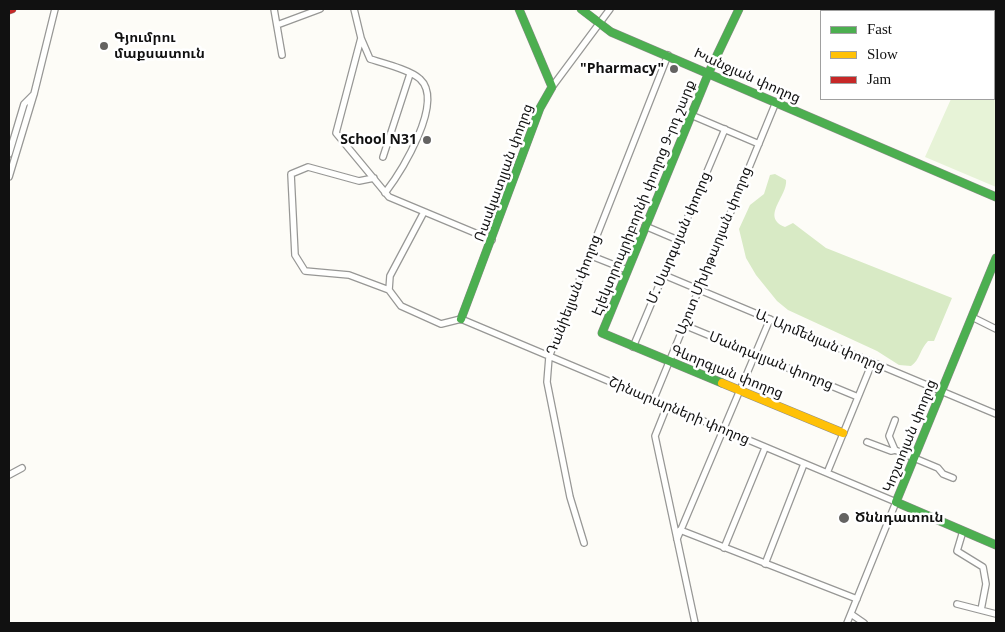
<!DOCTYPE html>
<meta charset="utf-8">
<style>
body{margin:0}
#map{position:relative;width:1005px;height:632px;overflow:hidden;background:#fdfcf7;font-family:Georgia,serif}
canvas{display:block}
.frame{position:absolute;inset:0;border:10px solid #111;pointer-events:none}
.legend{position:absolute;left:820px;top:10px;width:175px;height:90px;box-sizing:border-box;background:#fff;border:1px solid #a0a0a0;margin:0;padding:6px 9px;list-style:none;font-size:15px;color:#111}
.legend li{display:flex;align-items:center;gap:10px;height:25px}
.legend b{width:25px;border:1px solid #a0a0a0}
</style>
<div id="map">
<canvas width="1005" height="632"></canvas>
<div class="frame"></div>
<ul class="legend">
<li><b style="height:6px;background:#4caf50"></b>Fast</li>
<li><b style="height:6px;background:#ffc107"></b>Slow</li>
<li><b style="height:6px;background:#c62828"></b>Jam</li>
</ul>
</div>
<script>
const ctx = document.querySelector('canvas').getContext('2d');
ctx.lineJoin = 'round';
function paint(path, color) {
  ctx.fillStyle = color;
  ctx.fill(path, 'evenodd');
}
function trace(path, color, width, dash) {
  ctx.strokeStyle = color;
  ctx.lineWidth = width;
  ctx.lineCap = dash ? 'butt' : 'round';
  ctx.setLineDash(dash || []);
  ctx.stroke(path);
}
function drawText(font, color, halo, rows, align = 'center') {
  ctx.font = font + ' Georgia,"Noto Sans Armenian",serif';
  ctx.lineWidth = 5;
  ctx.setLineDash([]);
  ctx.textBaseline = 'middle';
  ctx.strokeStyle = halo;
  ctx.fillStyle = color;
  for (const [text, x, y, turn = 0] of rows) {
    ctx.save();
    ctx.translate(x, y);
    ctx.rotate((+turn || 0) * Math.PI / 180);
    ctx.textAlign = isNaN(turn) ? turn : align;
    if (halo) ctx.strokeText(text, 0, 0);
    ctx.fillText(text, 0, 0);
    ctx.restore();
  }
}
paint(new Path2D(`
 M994 82 996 83V187L925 157 951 99H994Z`), '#e7f3d7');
paint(new Path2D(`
 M775 174 786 180C788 196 760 217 785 227L793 223 826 248 952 298 934 341H928C920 349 920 360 911 366L899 365 877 351 788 310 777 301 756 275 746 258 739 229 750 205 764 194 770 175Z`), '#d8eac5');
const street = new Path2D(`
 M274 9 282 55
 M354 9 361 38 336 133 389 197 492 240
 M277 25 320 9
 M361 38 370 59C383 63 411 70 420 79 445 102 401 172 385 193
 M552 87 610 9
 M691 115 759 144
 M9 154 24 104 34 94
 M383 157 410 74
 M9 177 34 94 55 9
 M374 178 359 181 308 167 291 174 295 255 305 271 349 275 389 290
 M424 212 390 276 389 290 401 306 441 324 461 319 896 502 847 623
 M645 226 678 240
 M589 255 627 270
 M664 275 996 414
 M972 317 996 329
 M684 325 858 397
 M633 347 725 129
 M653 401 776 102
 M667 406 655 436 695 623
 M895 420 889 436 895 450
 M867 442 891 451 895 450 938 468 943 474 953 478
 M827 473 872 363
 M9 475 22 468
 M680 530 857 599
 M963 531 957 551 983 567 986 584 981 610
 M677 539 770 319
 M584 543 570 497 547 382 549 357 668 55
 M724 548 765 448
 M765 564 804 464
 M957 604 996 614
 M851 614 864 623`);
const fast = new Path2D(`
 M581 9 611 32 996 197
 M996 258 896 502 996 545
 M461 319 540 108 552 87 519 9
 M722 383 602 333 709 72 739 9`);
const slow = new Path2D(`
 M722 383 843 433`);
const jam = new Path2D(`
 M9 10 12 9`);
trace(street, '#979795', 8);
trace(fast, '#8e8d8b', 9);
trace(slow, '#8e8d8b', 9);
trace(jam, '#8e8d8b', 9);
trace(street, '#fffffe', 5.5);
trace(fast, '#4caf50', 8);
trace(slow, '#ffc107', 8);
trace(jam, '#c62828', 8);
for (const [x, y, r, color] of [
 [104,46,5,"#646362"],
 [674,69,5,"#646362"],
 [427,140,5,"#646362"],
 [844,518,6,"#646362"]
]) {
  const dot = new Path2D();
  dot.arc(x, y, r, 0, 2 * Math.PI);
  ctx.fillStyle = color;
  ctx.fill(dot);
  trace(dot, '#fff', 2);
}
drawText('bold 14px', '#111', '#fff', [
 ["Գյումրու",114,38],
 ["մաքսատուն",114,54],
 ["\"Pharmacy\"",664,69,"right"],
 ["School N31",417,140,"right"],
 ["Ծննդատուն",855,518]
], 'left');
drawText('14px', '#111', '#fff', [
 ["Խանջյան փողոց",747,76,24],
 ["Ռասկատլյան փողոց",504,173,-70],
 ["Էլեկտրոպրիբորնի փողոց 9-րդ շարք",644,198,-68],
 ["Մ. Սարգսյան փողոց",679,238,-67],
 ["Աշոտ Մխիթարյան փողոց",714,251,-68],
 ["Դանիելյան փողոց",574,295,-69],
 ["Ա. Արմենյան փողոց",820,341,23],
 ["Մանդալյան փողոց",771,361,22],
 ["Գևորգյան փողոց",727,372,22],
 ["Շինարարների փողոց",679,411,23],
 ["Կոշտոյան փողոց",910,436,-68]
]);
</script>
